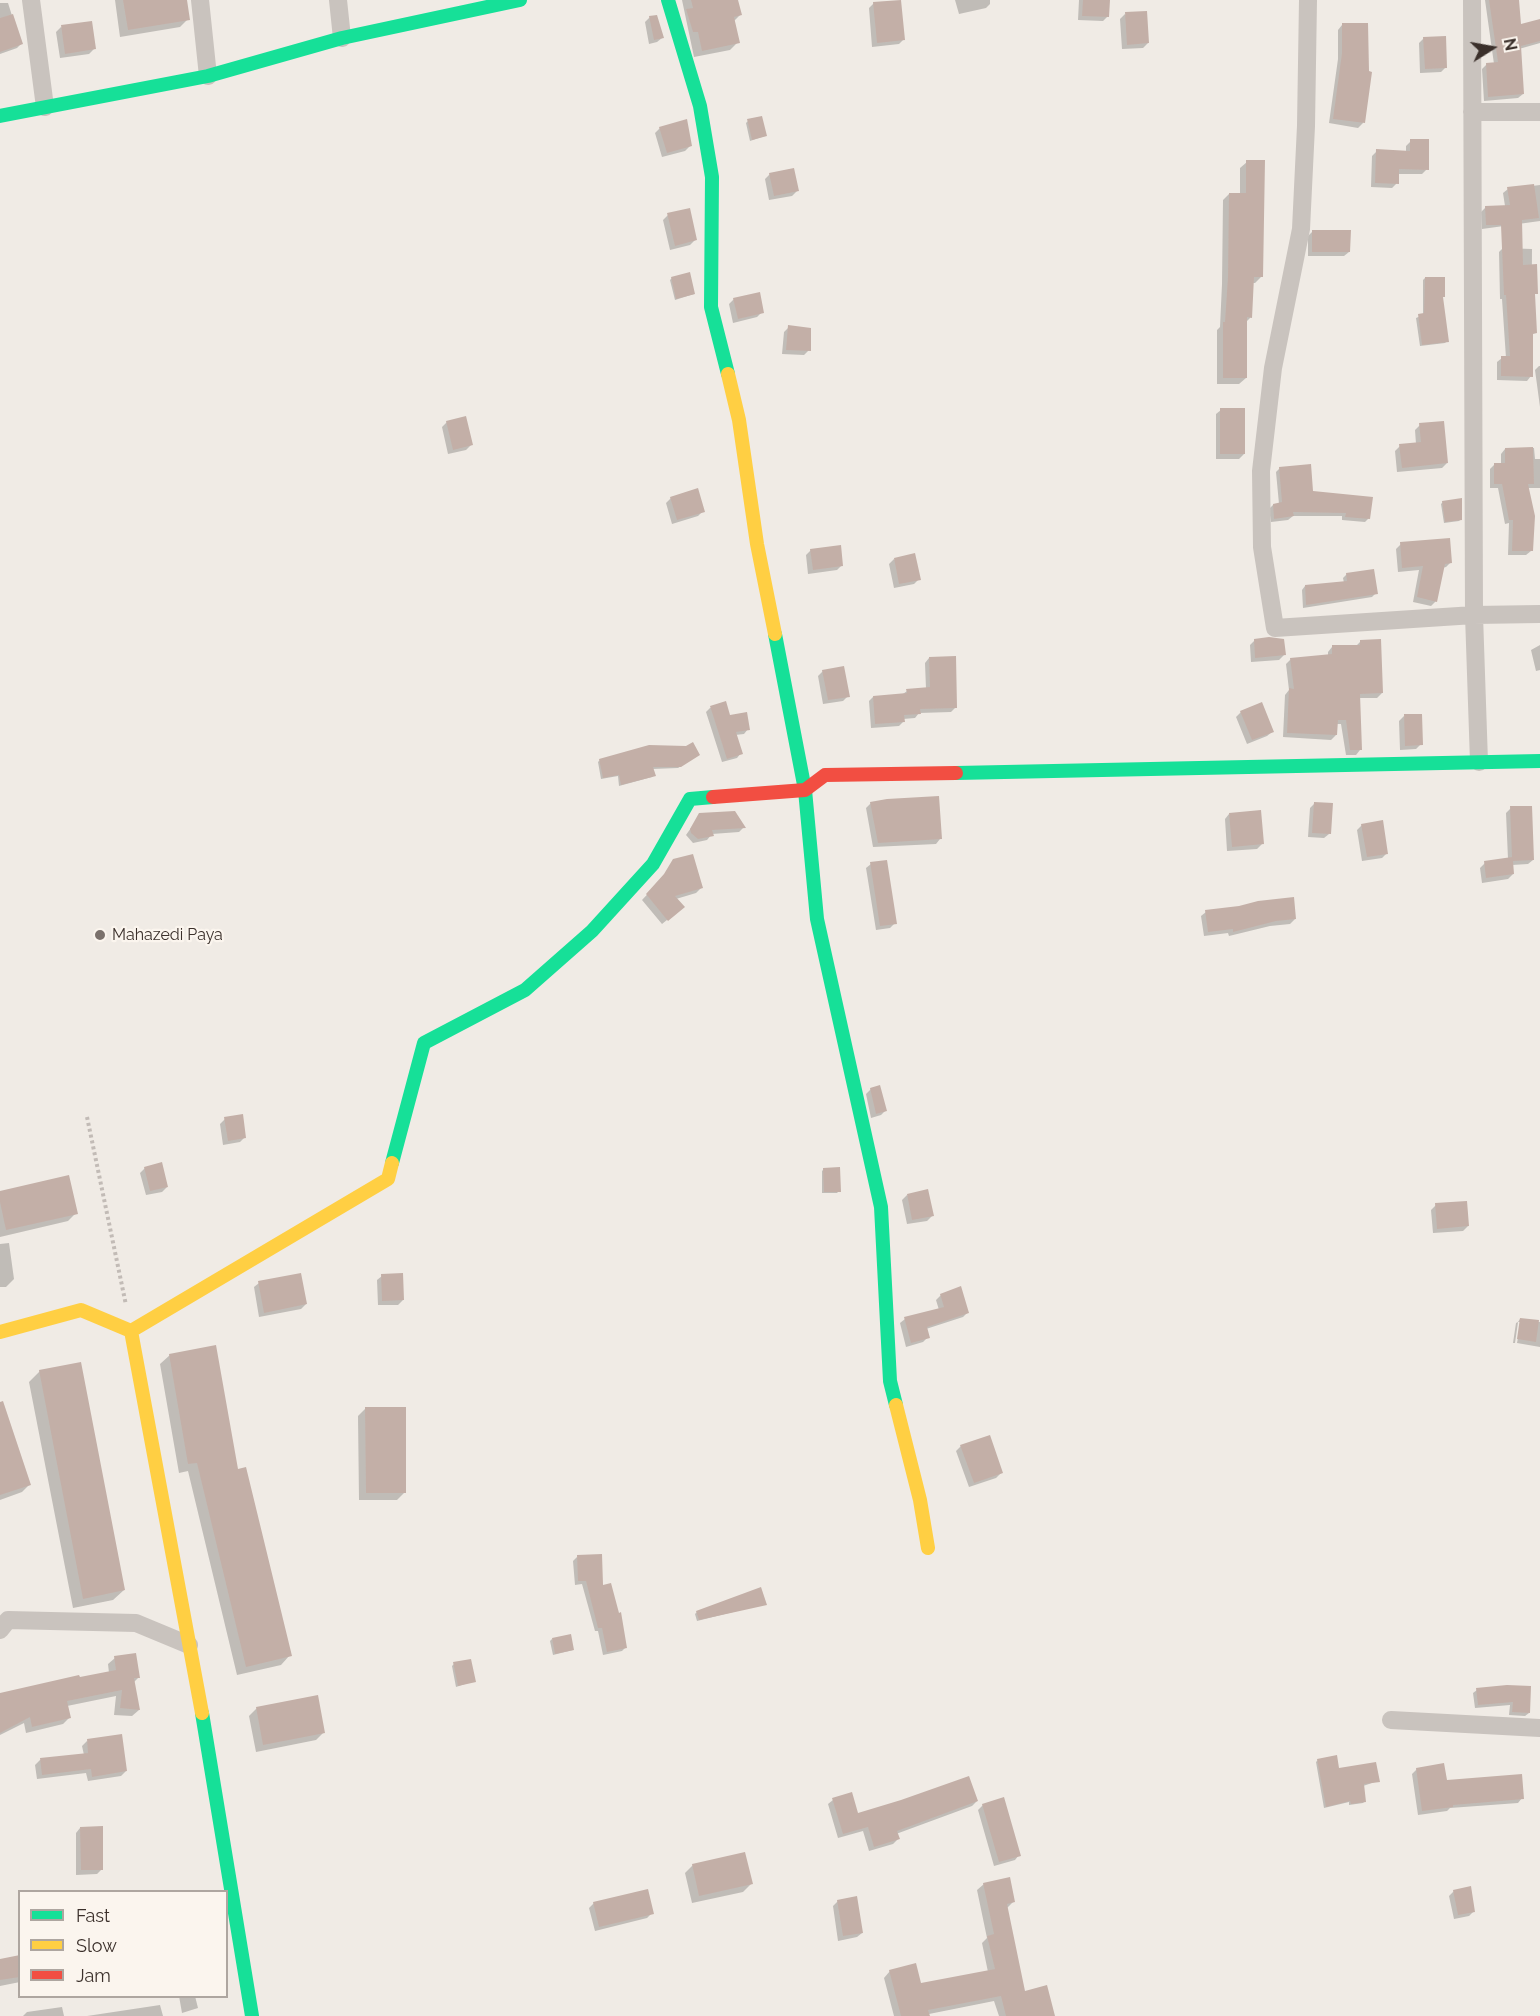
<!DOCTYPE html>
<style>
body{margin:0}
#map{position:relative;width:1540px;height:2016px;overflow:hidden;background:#f0ebe5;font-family:Raleway,sans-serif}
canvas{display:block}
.legend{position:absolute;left:18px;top:1890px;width:210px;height:108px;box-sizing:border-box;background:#fbf5ee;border:2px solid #aea6a0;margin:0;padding:8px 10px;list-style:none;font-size:18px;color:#3b302b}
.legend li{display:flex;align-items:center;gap:12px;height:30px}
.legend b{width:30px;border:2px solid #aea6a0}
.north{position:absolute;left:1462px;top:18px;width:60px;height:60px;-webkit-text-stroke:4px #fbf5ee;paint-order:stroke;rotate:79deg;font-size:16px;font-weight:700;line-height:24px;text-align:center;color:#3b302b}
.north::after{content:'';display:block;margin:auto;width:21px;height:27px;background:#3b302b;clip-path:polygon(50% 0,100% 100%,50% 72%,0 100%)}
</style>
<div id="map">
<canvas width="1540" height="2016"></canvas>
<ul class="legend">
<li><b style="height:8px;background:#16e098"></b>Fast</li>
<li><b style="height:8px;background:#ffcf43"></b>Slow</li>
<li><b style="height:8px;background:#f24e42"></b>Jam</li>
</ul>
<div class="north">N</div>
</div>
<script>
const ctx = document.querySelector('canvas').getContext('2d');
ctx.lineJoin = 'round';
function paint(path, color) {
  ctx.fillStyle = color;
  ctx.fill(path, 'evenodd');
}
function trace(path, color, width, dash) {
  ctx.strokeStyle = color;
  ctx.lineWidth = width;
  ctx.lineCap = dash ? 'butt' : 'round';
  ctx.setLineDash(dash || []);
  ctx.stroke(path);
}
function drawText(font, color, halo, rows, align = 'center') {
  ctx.font = font + ' Raleway,sans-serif';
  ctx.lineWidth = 4.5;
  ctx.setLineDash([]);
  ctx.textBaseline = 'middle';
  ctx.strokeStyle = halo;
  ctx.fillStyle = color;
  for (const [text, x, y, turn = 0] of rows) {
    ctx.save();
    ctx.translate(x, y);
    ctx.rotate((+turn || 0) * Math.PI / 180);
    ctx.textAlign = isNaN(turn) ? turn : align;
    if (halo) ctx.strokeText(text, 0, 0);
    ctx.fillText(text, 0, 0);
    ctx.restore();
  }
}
paint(new Path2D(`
 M115 0H185L188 19 180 27 120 37Z
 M682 0H737L740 15 734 21 738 42 730 50 694 57Z
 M955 0H990V4L986 8 959 14Z
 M1108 0V16L1103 21 1078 20 1079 0Z
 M1485 0H1518L1520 26 1540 21V43L1519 49 1523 94 1518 98 1484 101 1482 69 1487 64H1494Z
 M0 3H8L21 44 17 48 0 54Z
 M874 3 904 39 899 44 872 47 869 8Z
 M1125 14 1148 43 1143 48 1122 49 1120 19Z
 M650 17 662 38 657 42 649 44 645 22Z
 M1342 25 1363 123 1358 128 1329 123 1338 59V30Z
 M61 27 94 49 89 54 60 58 56 32Z
 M1424 38 1446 67 1441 72 1420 73 1419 43Z
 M748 121 765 136 750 141 746 123Z
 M660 128 690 146 685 151 662 157 655 133Z
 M1411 141 1427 169 1422 174H1397V183L1392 188 1371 187 1372 156 1377 151 1406 152V146Z
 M1247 162 1261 277 1255 283H1252L1251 317 1246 322V378L1239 384H1217V330L1220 327 1222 284 1223 200 1229 194H1240V168Z
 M770 174 797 191 792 196 769 200 765 179Z
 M1540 185V221L1482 229 1481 212 1486 207 1505 206 1503 193 1508 189Z
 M668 215 695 240 690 245 670 250 663 220Z
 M1313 231 1349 252 1344 256H1308V236Z
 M1503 248 1532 249 1531 376 1527 381 1497 380V362L1502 358H1506L1502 299H1500L1499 252Z
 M672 278 694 294 675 300 670 280Z
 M1425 278 1444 296 1441 299 1447 341 1445 343 1420 346 1416 318 1423 315V280Z
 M734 299 762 312 757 317 733 323 729 304Z
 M789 327 809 350 804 355 782 354 784 332Z
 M1539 366H1540V407L1535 370Z
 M1221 410 1244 454 1239 459H1216V414Z
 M447 422 471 445 466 450 448 454 442 427Z
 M1420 425 1447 463 1442 468 1397 472 1395 451 1400 446 1416 444 1415 430Z
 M1534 448 1535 459H1540V488H1528L1531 551 1526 555H1508L1509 523 1505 524 1498 488H1490V469L1494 465H1501V454L1505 449Z
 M1280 468 1312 493 1369 518 1365 522 1342 520V516H1293L1288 520 1271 522 1269 509 1273 505 1279 504 1276 472Z
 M671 498 703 511 698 516 672 524 666 503Z
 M1443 502 1461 519 1459 521 1444 523 1441 504Z
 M1401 544 1451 562 1446 567 1442 568 1436 601 1431 606 1413 602 1419 570 1398 572 1396 549Z
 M811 550 842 565 837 570 808 574 806 555Z
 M894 559 919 579 914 584 894 588 889 564Z
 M1347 574 1376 593 1372 597 1303 608 1302 590 1305 586 1344 583 1343 578Z
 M1255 640 1284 655 1279 660 1251 662 1250 645Z
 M1360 642 1382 693 1377 698H1359L1360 750 1356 755H1346L1341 724H1337L1336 735 1331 740 1283 737 1285 695 1289 690 1286 664 1291 659 1328 656V652L1332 647H1355Z
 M1540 645V670L1536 671 1531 650Z
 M929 658 955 708 951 712 919 713 915 718 903 719V722L899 726 871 728 869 701 873 697 903 694 907 691 926 689 925 663Z
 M823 671 848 696 843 701 823 704 818 676Z
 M725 703 729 716 748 729 744 734 735 735 741 753 737 758 722 762 706 712 710 708Z
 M1241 712 1272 732 1267 736 1247 744 1236 717Z
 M1404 716 1421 744 1416 749 1400 750 1399 721Z
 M697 756 678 768 652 769 654 775 652 777 619 786 618 776 601 779 598 762 600 760Z
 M871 803 940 839 936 844 873 847 866 808Z
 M1315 803 1329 834 1324 838 1308 837 1310 808Z
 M1511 808 1533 860 1528 864 1512 865 1513 874 1508 879 1482 883 1480 868 1485 863 1508 859 1506 813Z
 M1229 814 1262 844 1257 849 1227 851 1225 819Z
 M700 815 744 827 739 832 712 834 707 840 693 843 686 835Z
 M1362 825 1387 853 1382 858 1362 861 1357 830Z
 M674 861 701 888 696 893 676 899 678 911 662 924 642 900 660 881Z
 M871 864 895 923 890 928 876 930 866 868Z
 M1206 912 1295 919 1290 924 1270 926 1229 936 1228 933 1204 936 1201 916Z
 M871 1089 886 1110 881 1115 871 1118 866 1094Z
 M225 1119 245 1137 240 1142 223 1145 220 1124Z
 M145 1168 167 1187 162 1192 146 1195 140 1173Z
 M824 1169 839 1191 837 1193H822V1171Z
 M0 1192 76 1213 68 1221 0 1237Z
 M907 1195 932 1216 927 1221 907 1224 902 1200Z
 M1436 1205 1468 1226 1463 1231 1433 1233 1431 1210Z
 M9 1243 14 1279 6 1287H0V1244Z
 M382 1276 403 1300 398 1305H378L377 1280Z
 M259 1283 306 1304 301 1309 259 1317 254 1287Z
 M941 1295 968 1312 963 1317 926 1329 928 1337 923 1342 906 1347 900 1323 905 1319 939 1310 936 1300Z
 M1520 1319 1540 1322V1347L1517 1343 1521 1322H1518Z
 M1518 1322 1515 1343H1513L1516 1323Z
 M170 1355 236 1470 290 1655 281 1665 237 1675 188 1471 179 1473 160 1364Z
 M40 1371 124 1590 113 1600 73 1608 29 1382Z
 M366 1408 405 1492 397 1500H359L358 1416Z
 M0 1431 30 1484 22 1492 0 1500Z
 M961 1446 1001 1473 996 1478 969 1487 956 1451Z
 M577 1557 602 1587 626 1647 622 1651 603 1655 598 1631H595L582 1584 575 1585 573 1561Z
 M765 1604 697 1621 695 1614 697 1612Z
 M552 1639 573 1650 553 1655 550 1641Z
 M115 1658 139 1677 134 1682 139 1710 132 1716 114 1715 116 1696 67 1706 70 1717 63 1724 26 1733 24 1723 0 1735V1694L109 1673 108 1664Z
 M454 1664 474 1681 456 1687 452 1666Z
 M1507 1687 1529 1713 1525 1716 1509 1715 1510 1705 1475 1708 1473 1693 1477 1690Z
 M257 1708 323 1733 316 1740 256 1752 249 1716Z
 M87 1741 126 1771 121 1776 88 1781 86 1773 37 1779 35 1765 40 1760 84 1755 82 1746Z
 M1318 1760 1338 1770 1378 1781 1363 1786 1365 1801 1363 1803 1349 1805V1802L1324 1808 1316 1762Z
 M1417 1769 1446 1782 1522 1798 1518 1803 1450 1808 1447 1811 1418 1815 1412 1774Z
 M833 1800 857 1814 977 1801 972 1806 896 1834 898 1839 893 1844 869 1851 863 1831 838 1838 828 1804Z
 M983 1805 1019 1855 1015 1860 994 1866 978 1810Z
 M80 1828 102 1869 97 1874 76 1875V1833Z
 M693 1865 751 1884 743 1892 692 1903 685 1873Z
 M984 1884 1013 1902 1006 1909 1024 1993 1054 2016H999L994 2001 929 2014 926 2016H894L884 1978 890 1971 920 1985 988 1972 982 1943 987 1938 977 1890Z
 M1454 1891 1474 1911 1469 1916 1454 1919 1449 1896Z
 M838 1901 862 1933 857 1937 838 1941 833 1906Z
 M594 1903 652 1913 647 1918 595 1931 589 1908Z
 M20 1957V1982L0 1986V1961Z
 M179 1996H195L198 2008 182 2013Z
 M160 2005 163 2016H87Z
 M62 2007 64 2016H23L27 2012Z`), '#0003');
paint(new Path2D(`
 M123 0H187L190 20 128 30Z
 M691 0H738L742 15 734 17 740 43 702 51 698 32H693L686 9 693 8Z
 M901 0 905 40 877 43 873 2Z
 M1083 0H1110L1109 17 1082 16Z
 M1489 0H1519L1521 24 1540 19V41L1521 46 1524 94 1488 97 1486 63 1498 62Z
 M1147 11 1149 43 1127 45 1125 12Z
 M13 14 23 44 0 52V18Z
 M657 15 664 38 654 40 649 16Z
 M92 21 96 49 65 54 61 25Z
 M1342 23H1368L1369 71 1372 72 1365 123 1333 119 1342 53Z
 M1446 36 1447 68 1425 69 1423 37Z
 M762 116 767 136 752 140 747 119Z
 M687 119 692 146 667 153 659 127Z
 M1410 139H1429V170L1399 169V184L1375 183 1376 149 1410 151Z
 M1246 160H1265L1263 277H1254L1252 318 1247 317V378H1223V322H1225L1228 277 1229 193H1246Z
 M794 168 799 191 774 196 769 173Z
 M1534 184 1539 218 1522 220 1523 265 1537 264 1538 294H1535L1537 333 1533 334V377L1501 376V356H1510L1506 295H1504L1501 225H1486L1485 206 1510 205 1507 187Z
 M690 208 697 240 675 246 667 213Z
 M1312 230H1351L1350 252H1312Z
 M690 272 695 294 676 299 671 277Z
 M1425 277H1445V297H1443L1449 342 1422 345 1418 314 1424 313Z
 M760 292 764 313 738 319 733 298Z
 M788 325 811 328V351L786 350Z
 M1220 408H1245V454H1220Z
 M466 416 473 445 453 450 446 421Z
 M1444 421 1448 463 1402 468 1399 444 1421 442 1419 423Z
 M1533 447 1534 484H1528L1535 516 1533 551H1512L1513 520H1509L1502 484H1494V463H1505V448Z
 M1311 464 1313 491 1373 497 1370 519 1345 517 1346 513 1293 512 1294 516 1274 519 1273 504 1282 502 1279 467Z
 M698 488 705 512 677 520 670 497Z
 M1462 498V520L1445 522 1442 501Z
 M1450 538 1452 563 1445 564 1437 602 1417 597 1423 566 1402 568 1400 542Z
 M841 545 843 566 813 570 810 549Z
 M915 553 921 580 899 584 894 558Z
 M1374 569 1378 594 1306 605 1305 585 1347 581 1346 573Z
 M1269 637 1284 639 1286 655 1255 658 1254 639Z
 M1381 639 1383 693 1360 694 1362 750H1350L1346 720H1338L1337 735 1287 733 1289 688 1294 689 1290 658 1332 654V645H1360V640Z
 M956 656 957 708 920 709 921 714 904 715 905 722 875 724 873 696 907 693 906 689 930 687 929 657Z
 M844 666 850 697 828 700 822 670Z
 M726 701 730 715 747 712 750 730 736 732 743 754 727 759 710 706Z
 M1262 702 1274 732 1252 740 1240 711Z
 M1404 714H1422L1423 745 1405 746Z
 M693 742 700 755 681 767H653L656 776 621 785 619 775 603 778 599 759 649 745 686 746Z
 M939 796 942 839 878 843 870 802 887 799Z
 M1314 802 1333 803 1331 834 1312 833Z
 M1510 806H1532L1534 860 1513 861 1514 874 1486 878 1484 861 1512 857Z
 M1261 810 1264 844 1232 847 1229 813Z
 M735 811 746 828 712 830 714 836 698 839 691 833 690 829 699 813Z
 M1383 820 1388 854 1367 857 1361 824Z
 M693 854 703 888 675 896 685 907 668 921 646 894 664 874 673 859Z
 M887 860 897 924 880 926 870 862Z
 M1294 897 1296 919 1276 921 1233 932V929L1208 932 1205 910 1239 906 1258 901Z
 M880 1085 887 1111 876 1114 870 1088Z
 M243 1114 246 1138 228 1141 224 1117Z
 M162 1162 168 1187 150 1191 144 1167Z
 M840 1167 841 1192H824L823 1168Z
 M69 1175 78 1214 6 1230 0 1202V1191Z
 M928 1189 934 1216 912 1220 907 1194Z
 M1467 1201 1469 1226 1437 1229 1435 1203Z
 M301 1273 307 1304 264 1313 258 1281Z
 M403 1273 404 1300 382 1301 381 1274Z
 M961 1286 969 1313 927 1327 930 1338 911 1343 904 1317 944 1307 940 1294Z
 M1520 1318 1539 1320 1536 1342 1517 1339Z
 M216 1345 238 1469 246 1467 292 1656 246 1667 197 1463 188 1464 169 1354Z
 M81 1362 125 1590 83 1599 39 1370Z
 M3 1401 31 1485 0 1495V1402Z
 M365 1407H406V1493H366Z
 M990 1435 1003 1473 974 1483 960 1445Z
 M602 1554 603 1585 611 1583 619 1613 621 1612 627 1648 607 1652 602 1628H598L586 1581H578L577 1555Z
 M761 1587 767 1605 699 1620 696 1611Z
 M571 1634 574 1650 555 1654 552 1638Z
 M136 1653 140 1678H134L140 1710 120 1708 122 1690 67 1701 71 1718 32 1727 30 1717 0 1733V1693L79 1675 80 1677 116 1670 114 1656Z
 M471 1659 476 1682 458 1686 453 1662Z
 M1507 1685 1531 1686 1530 1713 1512 1712 1513 1702 1478 1705 1476 1688Z
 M318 1695 325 1733 263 1745 256 1707Z
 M122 1734 127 1771 92 1777 91 1769 42 1775 40 1758 88 1753 87 1739Z
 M1337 1755 1339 1768 1376 1762 1380 1782 1364 1784 1366 1802 1351 1804 1350 1801 1326 1807 1317 1759Z
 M1444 1763 1447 1780 1522 1774 1524 1799 1453 1805V1807L1422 1811 1416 1768Z
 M969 1776 978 1801 897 1831 900 1839 874 1847 868 1827 843 1834 832 1798 852 1792 858 1813 901 1800Z
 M1004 1797 1021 1856 999 1862 982 1804Z
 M103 1826V1870H81L80 1827Z
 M745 1852 753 1884 699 1896 692 1864Z
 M1010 1877 1015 1902 1007 1904 1025 1991 1047 1985 1055 2016H1006L1001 1996 928 2010 930 2016H901L889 1970 916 1963 921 1983 995 1969 987 1936 994 1934 983 1883Z
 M1471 1886 1475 1912 1458 1915 1453 1890Z
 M648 1889 654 1914 599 1927 593 1902Z
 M857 1896 863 1933 843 1936 837 1900Z
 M20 1955V1977L0 1980V1959Z`), '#c3afa7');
trace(new Path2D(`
 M87 1117 126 1305`), '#c2bbb6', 4, [3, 3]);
trace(new Path2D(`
 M31 0 45 107
 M200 0 208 76
 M338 0 342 38
 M1308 0 1306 126 1301 229 1273 368 1261 471 1262 547 1275 628 1474 615 1540 614
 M1472 0 1474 615 1479 762
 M1472 112H1540
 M0 1630 8 1620 136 1623 189 1645
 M1391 1720 1540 1728`), '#c9c3be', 18);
trace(new Path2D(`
 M668 0 700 106 712 177 711 307 728 374
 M0 116 208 76 342 38 520 0
 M775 634 805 790 817 919 881 1207 890 1381 896 1405
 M956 773 1540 761
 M392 1163 424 1043 525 990 592 931 653 864 690 799 713 797
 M202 1713 252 2016`), '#16e098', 14);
trace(new Path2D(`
 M728 374 739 420 757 544 775 634
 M131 1331 388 1179 392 1163
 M131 1331 202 1713
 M0 1332 81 1310 131 1331
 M896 1405 920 1500 928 1548`), '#ffcf43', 14);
trace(new Path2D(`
 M713 797 805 790 825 775 956 773`), '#f24e42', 14);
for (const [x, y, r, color] of [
 [100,935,6,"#7a716c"]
]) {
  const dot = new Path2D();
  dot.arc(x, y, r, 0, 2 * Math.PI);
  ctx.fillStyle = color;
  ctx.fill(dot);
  trace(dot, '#fbf5ee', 2);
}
drawText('16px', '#3b302b', '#fbf5ee', [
 ["Mahazedi Paya",112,935]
], 'left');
</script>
